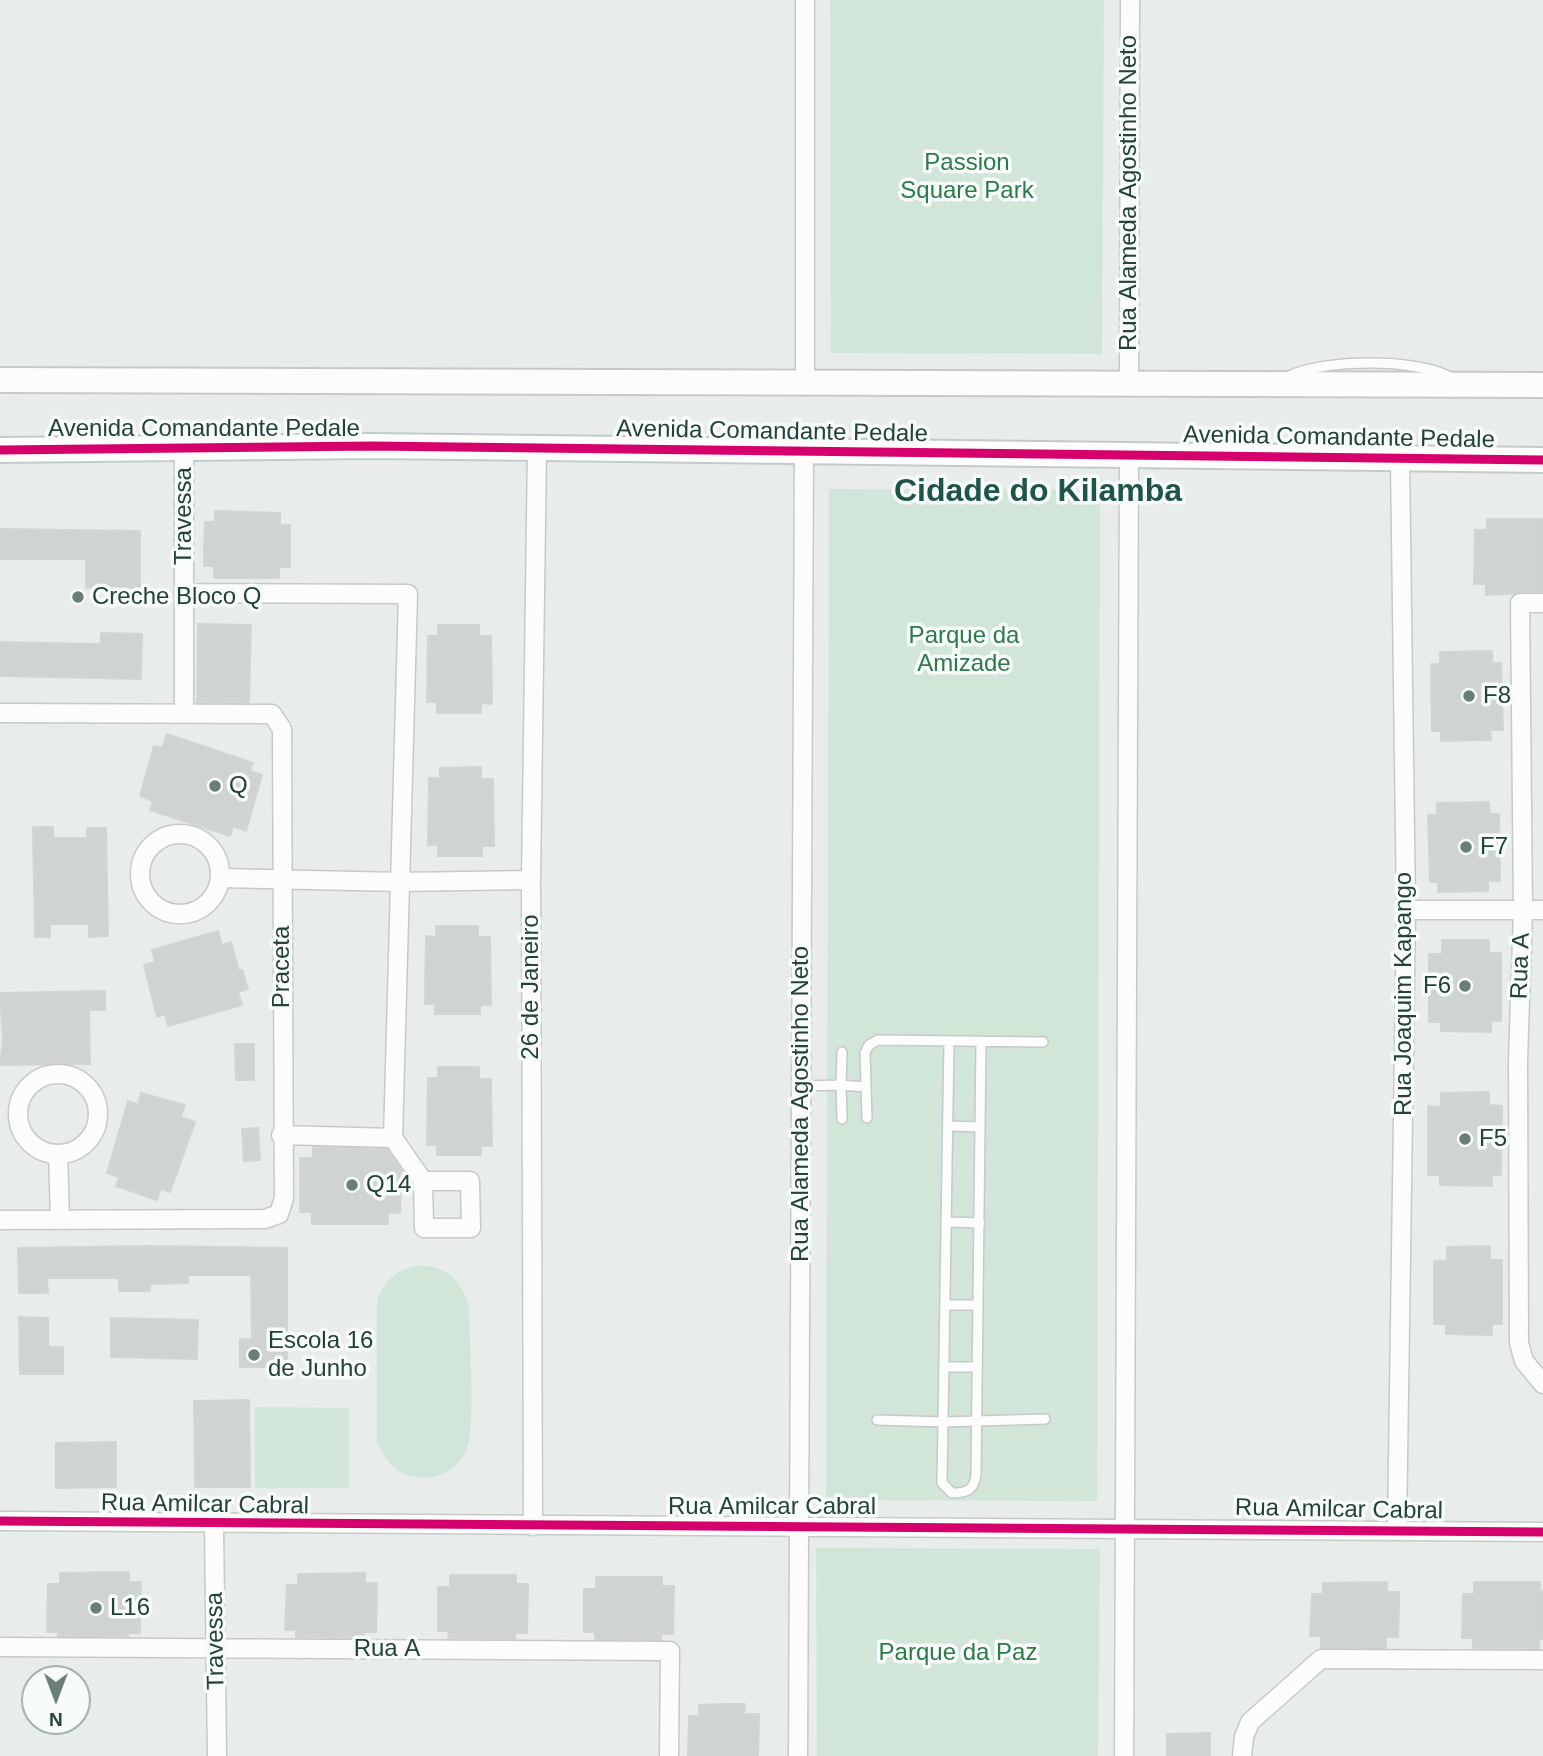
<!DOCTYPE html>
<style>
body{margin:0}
#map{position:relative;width:1543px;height:1756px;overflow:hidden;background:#e8edeb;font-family:Helvetica,sans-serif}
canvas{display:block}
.north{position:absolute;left:21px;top:1665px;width:70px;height:70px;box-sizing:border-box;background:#f7fbf9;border:2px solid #a3b1ad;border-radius:50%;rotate:180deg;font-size:19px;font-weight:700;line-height:28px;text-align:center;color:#24423a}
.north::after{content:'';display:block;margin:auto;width:24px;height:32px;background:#697e78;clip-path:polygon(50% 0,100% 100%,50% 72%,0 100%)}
</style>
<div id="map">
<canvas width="1543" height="1756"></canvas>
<div class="north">N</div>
</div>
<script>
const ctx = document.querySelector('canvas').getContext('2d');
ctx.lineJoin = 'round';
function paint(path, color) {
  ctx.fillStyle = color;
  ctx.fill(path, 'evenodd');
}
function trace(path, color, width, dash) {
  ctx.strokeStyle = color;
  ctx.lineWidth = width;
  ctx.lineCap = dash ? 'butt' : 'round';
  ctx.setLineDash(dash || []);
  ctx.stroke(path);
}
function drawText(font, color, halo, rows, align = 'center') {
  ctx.font = font + ' Helvetica,sans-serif';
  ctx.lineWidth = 7;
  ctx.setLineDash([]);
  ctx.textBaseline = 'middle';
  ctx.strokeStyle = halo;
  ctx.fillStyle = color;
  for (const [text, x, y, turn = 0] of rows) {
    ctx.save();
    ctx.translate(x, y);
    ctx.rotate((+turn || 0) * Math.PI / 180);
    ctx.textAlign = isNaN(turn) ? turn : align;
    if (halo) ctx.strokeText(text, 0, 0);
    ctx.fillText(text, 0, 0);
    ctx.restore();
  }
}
paint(new Path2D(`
 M830 0H1104L1102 354 831 353Z
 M829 489 1100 490 1097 1501 826 1500Z
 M420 1265C447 1267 463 1281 469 1307 469 1338 476 1426 467 1448 459 1469 436 1482 414 1477 395 1474 384 1459 377 1442V1300C385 1279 398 1269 420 1265Z
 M255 1407 349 1408V1488H255Z
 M816 1548 1100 1549 1098 1756H817Z`), '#d1e6d8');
const building = new Path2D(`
 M215 511 280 513V525H290V567H279V578H214V566H204V549L205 522H215Z
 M1487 519H1543V592L1486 595V584H1474L1475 530H1487Z
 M0 529 140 531V588H86V559H0Z
 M198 624 251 625 249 703 197 702Z
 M438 625H479V636H491L492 704 481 703V713H437V702H427L428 636H438Z
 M101 633 142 634 141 679 0 676V642L101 644Z
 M1492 651V663H1501L1503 730H1490L1491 740 1441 741V731H1432L1431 664H1440V652Z
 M167 734 253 763 250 771 262 775 246 831 233 826 230 836 150 810 153 801 140 796 154 746 162 748Z
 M481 767V779H493L494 846H482V856H438V845H428L429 778H440V768Z
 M1489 802 1490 814H1499L1500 881H1488V891L1438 892V882H1430L1428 815H1437V803Z
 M33 827H53V838H87V828H106L108 936 89 937V924H50V937H35Z
 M436 926H478V937H490L491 1005H480V1014H435V1004H425L426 936 436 937Z
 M218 931 222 945 231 942 239 971 242 970 248 989 238 992 242 1005 168 1026 165 1014 157 1017 144 965 155 962 152 950Z
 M1442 940H1489V953H1501V1021H1491V1032L1441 1031V1022H1429V954H1442Z
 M105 991V1010H89L90 1064 0 1065 3 1039 0 993Z
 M235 1044H254V1080H236Z
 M438 1067H479V1079H491L492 1146H481V1155H437V1145H427L428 1078H438Z
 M1489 1092V1105L1502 1106 1501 1175H1492V1186L1440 1185V1175H1428V1106L1441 1107V1093Z
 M141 1093 185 1105 181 1117 195 1122 170 1192 161 1189 157 1200 116 1186 119 1177 107 1173 128 1101 138 1104Z
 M258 1128 260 1160 244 1161 242 1129Z
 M313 1147 387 1149 401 1169 400 1213H388V1224H312V1212H300V1158H313Z
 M149 1246 287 1248V1367H240V1339H252L251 1275H188V1283L150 1284V1291H119V1278H47L48 1293H19L18 1248Z
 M1490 1246V1260H1502V1324H1492V1335L1446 1334V1324H1434V1261H1447V1247Z
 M19 1317 48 1318V1347H63V1374H20Z
 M111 1318 198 1320 197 1359 111 1357Z
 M249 1400 250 1487H195L194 1401Z
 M116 1442V1487L56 1488V1443Z
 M129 1572V1582H141L140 1633H128V1636H58V1632H47L48 1584H60V1573Z
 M365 1573V1583H377L376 1632H364V1638L296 1637V1630H285L287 1585H298V1574Z
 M450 1575H516V1584H528L527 1633H515V1639L448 1638 449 1631H438V1587H450Z
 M596 1577H662V1586H674L673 1634H661V1640L595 1639V1632H584V1589H596Z
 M1387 1582V1592H1399V1607L1398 1637H1386V1648H1321V1636H1310L1312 1594H1323V1583Z
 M1474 1582H1540V1591H1543V1639H1539V1649L1473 1648V1638H1462L1463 1594H1474Z
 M725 1704H745L744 1714H759L758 1756H688L689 1716H699V1705Z
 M1210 1733V1756H1167V1734Z`);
paint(building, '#cfd4d2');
trace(building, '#d1d6d4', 2);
const lane = new Path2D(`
 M1289 376C1325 359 1415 358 1450 377
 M949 1041 942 1483 952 1493C967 1493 974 1490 976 1475L981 1041
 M842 1052 841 1085 866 1087
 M801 1086 841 1085 842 1119
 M867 1118 865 1053 869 1045 878 1040 1043 1042
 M950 1126 980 1127
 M948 1222 980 1223
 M946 1305H977
 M945 1367H977
 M877 1420 944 1422 1045 1419`);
const street = new Path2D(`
 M805 0V381
 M1129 386 1130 0
 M184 446V712
 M185 593 408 594 393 1138 423 1181
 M1543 603H1520L1523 910 1518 1061 1519 1343 1524 1361 1543 1384
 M0 713 272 714 282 729 284 1198 279 1214 265 1219 0 1220
 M140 874a40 40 0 1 1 80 0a40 40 0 1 1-80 0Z
 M221 878 400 882 531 880
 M1406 910H1543
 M18 1114a40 40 0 1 1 80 0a40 40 0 1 1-80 0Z
 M281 1135 393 1138
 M58 1154 60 1220
 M423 1181H470L471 1228H424Z
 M0 1521 1543 1532
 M214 1525 217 1756
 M533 1526 531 880 537 448
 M1397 1530 1406 910 1400 458
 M0 1647 670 1651 669 1756
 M798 1756 804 452
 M1124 1756 1129 455
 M1242 1756 1244 1737 1250 1722 1321 1659 1543 1660`);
const secondary = new Path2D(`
 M0 380 1543 385
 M0 450 372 446 1543 460`);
trace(lane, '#c5cac8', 12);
trace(street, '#c5cac8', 21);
trace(secondary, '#c3cbc8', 28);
trace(lane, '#fcfcfc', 9);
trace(street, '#fcfcfc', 18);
trace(secondary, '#fcfcfc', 24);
trace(new Path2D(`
 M0 450 372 446 1543 460
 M0 1521 1543 1532`), '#d6006c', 9);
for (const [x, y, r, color] of [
 [78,597,7,"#697e78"],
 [1469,696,7,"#697e78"],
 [215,786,7,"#697e78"],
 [1466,847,7,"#697e78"],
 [1465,986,7,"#697e78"],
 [1465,1139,7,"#697e78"],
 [352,1185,7,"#697e78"],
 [254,1355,7,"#697e78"],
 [96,1608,7,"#697e78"]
]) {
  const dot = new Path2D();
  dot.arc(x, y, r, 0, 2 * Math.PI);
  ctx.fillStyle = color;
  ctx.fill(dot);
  trace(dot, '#f7fbf9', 2.5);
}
drawText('24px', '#2d7a4b', '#f7fbf9', [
 ["Passion",967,163],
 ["Square Park",967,191],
 ["Parque da",964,636],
 ["Amizade",964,664],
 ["Parque da Paz",958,1653]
]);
drawText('24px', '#24423a', '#f7fbf9', [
 ["Rua Alameda Agostinho Neto",1129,193,-90],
 ["Avenida Comandante Pedale",204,429],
 ["Avenida Comandante Pedale",772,432,1],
 ["Avenida Comandante Pedale",1339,438,1],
 ["Travessa",184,516,-90],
 ["Rua A",1521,966,-88],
 ["Praceta",282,967,-90],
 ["26 de Janeiro",531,987,-90],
 ["Rua Joaquim Kapango",1404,994,-90],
 ["Rua Alameda Agostinho Neto",801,1104,-90],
 ["Rua Amilcar Cabral",205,1505,1],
 ["Rua Amilcar Cabral",772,1507],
 ["Rua Amilcar Cabral",1339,1510,1],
 ["Travessa",216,1641,-91],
 ["Rua A",387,1649]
]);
drawText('24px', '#24423a', '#f7fbf9', [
 ["Creche Bloco Q",92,597],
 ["F8",1483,696],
 ["Q",229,786],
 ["F7",1480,847],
 ["F6",1451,986,"right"],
 ["F5",1479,1139],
 ["Q14",366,1185],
 ["Escola 16",268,1341],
 ["de Junho",268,1369],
 ["L16",110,1608]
], 'left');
drawText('bold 32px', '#1f5548', '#f7fbf9', [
 ["Cidade do Kilamba",1038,492]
]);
</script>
